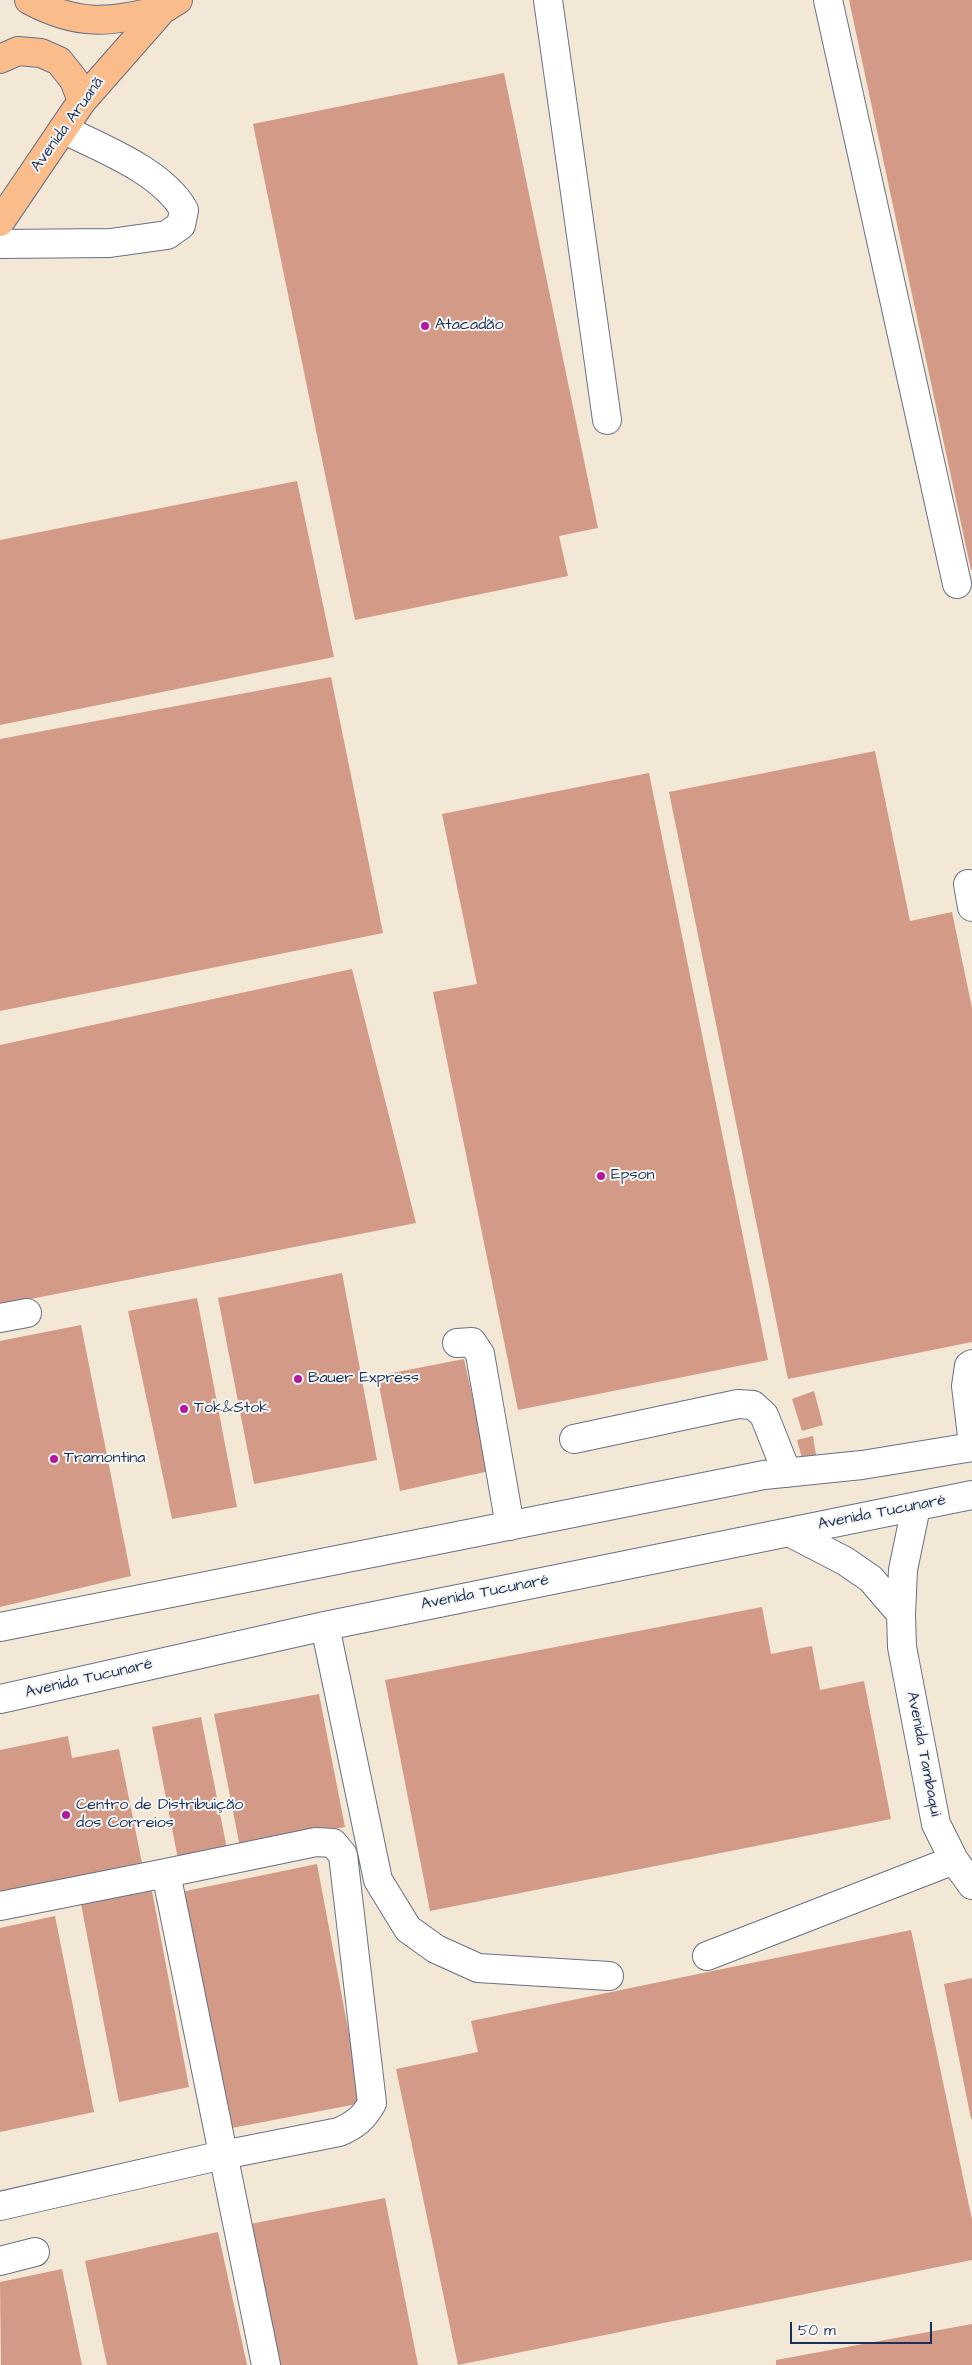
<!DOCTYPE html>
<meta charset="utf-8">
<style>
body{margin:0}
#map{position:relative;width:972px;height:2365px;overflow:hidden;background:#f3e8d5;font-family:"Architects Daughter",sans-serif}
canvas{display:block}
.scale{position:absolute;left:790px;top:2322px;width:142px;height:22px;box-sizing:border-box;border:2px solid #1b2f5e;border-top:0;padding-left:6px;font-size:15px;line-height:18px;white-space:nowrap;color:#1b2f5e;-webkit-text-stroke:4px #f6f6f2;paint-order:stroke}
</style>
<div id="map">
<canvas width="972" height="2365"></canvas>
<div class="scale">50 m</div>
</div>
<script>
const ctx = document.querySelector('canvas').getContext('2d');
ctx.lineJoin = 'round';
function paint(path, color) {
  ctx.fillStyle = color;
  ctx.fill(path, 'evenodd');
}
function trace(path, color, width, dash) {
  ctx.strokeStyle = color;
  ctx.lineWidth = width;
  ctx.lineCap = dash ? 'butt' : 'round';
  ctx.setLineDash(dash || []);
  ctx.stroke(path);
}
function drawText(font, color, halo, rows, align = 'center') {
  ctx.font = font + ' "Architects Daughter",sans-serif';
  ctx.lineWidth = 4;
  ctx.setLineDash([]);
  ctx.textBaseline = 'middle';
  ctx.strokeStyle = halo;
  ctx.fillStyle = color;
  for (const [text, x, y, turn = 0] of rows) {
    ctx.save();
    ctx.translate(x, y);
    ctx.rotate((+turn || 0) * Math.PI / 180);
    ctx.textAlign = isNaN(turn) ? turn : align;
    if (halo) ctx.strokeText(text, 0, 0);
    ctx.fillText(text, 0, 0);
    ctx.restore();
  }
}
paint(new Path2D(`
 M849 0H972V570H971Z
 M504 73 598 528 559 536 568 576 355 620 253 124Z
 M297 481 334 657 0 725V540Z
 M331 677 383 933 0 1011V739Z
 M875 751 910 921 952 912 972 1008V1342L788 1379 669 792Z
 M649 773 768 1360 518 1410 433 992 477 984 442 814Z
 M352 969 416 1223 0 1305V1045Z
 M342 1273 377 1460 254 1484 218 1298Z
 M197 1298 237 1507 172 1519 128 1311Z
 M81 1325 131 1576 0 1607V1341Z
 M464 1359 489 1471 400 1491 377 1376Z
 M814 1391 823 1425 802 1431 792 1399Z
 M813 1436 816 1455 802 1458 797 1440Z
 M762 1607 771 1654 812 1646 820 1690 864 1681 891 1819 430 1911 385 1680Z
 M319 1694 345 1827 240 1847 214 1714Z
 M201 1717 227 1849 178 1859 152 1727Z
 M68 1736 72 1758 119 1749 144 1873 0 1901V1750Z
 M317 1864 362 2103 232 2128 181 1892Z
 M152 1891 189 2087 119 2102 81 1904Z
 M55 1916 94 2112 0 2132V1928Z
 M911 1930 972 2220V2260L458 2365 396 2069 478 2052 471 2021Z
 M972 1978V2119H971L944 1984Z
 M385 2198 418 2365H278L250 2224Z
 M218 2232 247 2365H107L85 2261Z
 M62 2269 82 2365H1L0 2282Z
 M972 2324V2365H776V2360Z`), '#d29a87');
const minor = new Path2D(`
 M548 0 607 420
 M828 0 957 584
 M0 244 110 243 167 235 181 225 184 210C162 171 103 149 63 129
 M968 884 972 907
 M0 1318 27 1313
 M457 1343 472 1342 480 1354 510 1526
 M972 1364 969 1366 966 1386 972 1436
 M574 1439 738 1404 753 1405 764 1415 787 1473
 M916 1507 903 1570 901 1614 902 1647 936 1824 954 1860 972 1885
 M789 1532 845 1561 871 1579 901 1614
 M325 1626 378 1880 408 1929 436 1949 478 1968 609 1976
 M0 1627 764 1475 862 1465 972 1447
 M0 1699 325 1626 972 1495
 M0 1906 166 1873 266 2365
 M707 1956 954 1860
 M0 2206 223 2155 339 2132C355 2125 364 2118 372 2103L343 1855 333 1843 316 1842 166 1873
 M0 2261 35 2252`);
const major = new Path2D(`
 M29 0C79 27 109 22 162 10
 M0 59 18 51 41 53 59 61 74 80 82 101
 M0 222 82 101 162 10 178 0`);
trace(minor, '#677088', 30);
trace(major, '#677088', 30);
trace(minor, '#fff', 28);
trace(major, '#f9bc8a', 28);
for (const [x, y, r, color] of [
 [425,326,5,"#b5179e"],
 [601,1176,5,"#b5179e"],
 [298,1379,5,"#b5179e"],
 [184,1409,5,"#b5179e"],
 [54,1459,5,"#b5179e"],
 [66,1815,5,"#b5179e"]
]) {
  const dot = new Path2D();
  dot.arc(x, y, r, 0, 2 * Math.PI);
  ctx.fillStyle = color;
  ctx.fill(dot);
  trace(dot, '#f6f6f2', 2);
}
drawText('16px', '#1b2f5e', '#f6f6f2', [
 ["Avenida Aruanã",68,125,-54],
 ["Avenida Tucunaré",882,1513,-11],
 ["Avenida Tucunaré",485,1593,-11],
 ["Avenida Tucunaré",89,1679,-13],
 ["Avenida Tambaqui",923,1754,79]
]);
drawText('16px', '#1b2f5e', '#f6f6f2', [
 ["Atacadão",435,326],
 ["Epson",611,1176],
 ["Bauer Express",308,1379],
 ["Tok&Stok",194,1409],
 ["Tramontina",64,1459],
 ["Centro de Distribuição",76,1806],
 ["dos Correios",76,1824]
], 'left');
</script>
